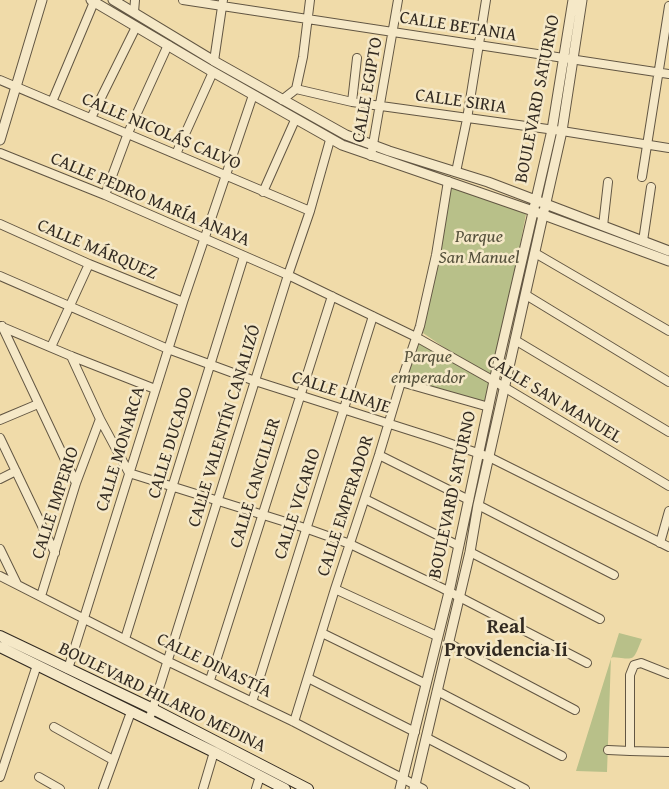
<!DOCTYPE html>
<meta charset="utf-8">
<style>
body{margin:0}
canvas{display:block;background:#f0dba9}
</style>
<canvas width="669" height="789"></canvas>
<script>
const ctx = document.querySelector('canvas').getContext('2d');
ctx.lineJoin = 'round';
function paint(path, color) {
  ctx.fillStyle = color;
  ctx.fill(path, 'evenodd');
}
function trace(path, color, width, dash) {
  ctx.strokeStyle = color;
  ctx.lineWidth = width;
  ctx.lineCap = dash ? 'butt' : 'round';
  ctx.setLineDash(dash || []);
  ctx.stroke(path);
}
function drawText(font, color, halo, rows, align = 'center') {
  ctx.font = font + ' "Gentium Book Plus",serif';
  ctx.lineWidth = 5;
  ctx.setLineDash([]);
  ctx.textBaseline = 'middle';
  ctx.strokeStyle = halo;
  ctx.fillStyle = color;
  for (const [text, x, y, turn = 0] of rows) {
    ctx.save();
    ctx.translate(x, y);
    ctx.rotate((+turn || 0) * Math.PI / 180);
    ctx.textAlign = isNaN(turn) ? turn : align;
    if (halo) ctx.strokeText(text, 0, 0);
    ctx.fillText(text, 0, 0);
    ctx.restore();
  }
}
paint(new Path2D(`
 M449 184 526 214 489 407 401 382 416 337 486 376 423 333Z
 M619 633 642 639C632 663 636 659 611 657L607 772 576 771Z`), '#b8c089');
const minor = new Path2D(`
 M183 0 669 74
 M134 12 135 0
 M214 61 223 0
 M0 80 310 211
 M296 89 303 57 310 0
 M282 100 296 89 352 102 562 131 669 148
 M52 102 94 2
 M352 102 357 58
 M91 118 136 27
 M0 153 105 195 288 275 416 337 494 381 669 486
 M176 154 213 72
 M371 156 398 0
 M456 172 467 119 486 0
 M642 177 669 6
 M263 192 295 120
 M105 195 128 133 168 45
 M0 224 89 264 183 302
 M603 226 608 182
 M643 241 651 187
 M535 253 669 331
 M0 276 168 349 255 381 437 439 489 457 669 547
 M526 295 669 382
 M0 326 71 356 155 389
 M2 326 76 483
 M515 340 669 432
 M51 347 89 264
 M71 356 100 419 129 473 305 528 350 544 442 588 587 663
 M401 382 489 407
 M0 420 38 404
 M0 438 55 553
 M379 455 469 500
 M0 479 16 471
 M365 499 459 546
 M478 505 614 575
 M660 543 669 511
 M0 549 17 584
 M470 552 600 619
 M0 576 167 661 294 722 423 789
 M335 589 437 636
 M41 596 76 483 100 419
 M322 633 426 684
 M125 639 244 256
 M448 643 575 710
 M68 669 183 302 253 95
 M669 674 641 663 634 665 630 675V751L669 752
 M308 678 415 732
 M210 680 332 296
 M437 691 562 756
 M252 702 373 316
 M151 714 288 275 310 211 330 140
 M294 722 335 589 379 455 401 382 420 326 436 255 448 181
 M54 727 113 760
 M427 738 525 789
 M608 750 630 751
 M0 777 37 665
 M39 777 60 789
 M103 789 131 712
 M203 789 214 752
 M256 789 260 776`);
const tertiary = new Path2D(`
 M91 0 213 72 342 145 533 211 669 261
 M113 0 214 61 346 135 389 151 488 182 669 251
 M0 140 42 0
 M400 789 449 592 494 381 552 130 573 0
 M414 789 470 552 478 505 562 131 582 0`);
const secondary = new Path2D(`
 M0 636 153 709 308 789
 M0 647 214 752 285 789`);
trace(minor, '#625643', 10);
trace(tertiary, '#625643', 11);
trace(secondary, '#322a21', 12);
trace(minor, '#f5e8c7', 8);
trace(tertiary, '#f5e8c7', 9);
trace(secondary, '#f5e8c7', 10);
drawText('18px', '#322a21', '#f5e8c7', [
 ["CALLE BETANIA",458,27,9],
 ["CALLE EGIPTO",368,90,-80],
 ["BOULEVARD SATURNO",538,99,-79],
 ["CALLE SIRIA",461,102,8],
 ["CALLE NICOLÁS CALVO",161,132,23],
 ["CALLE PEDRO MARÍA ANAYA",150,200,23],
 ["CALLE MÁRQUEZ",97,250,23],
 ["CALLE LINAJE",341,393,18],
 ["CALLE SAN MANUEL",554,400,31],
 ["CALLE VALENTÍN CANALIZÓ",225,426,-73],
 ["CALLE DUCADO",171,443,-73],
 ["CALLE MONARCA",121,449,-73],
 ["CALLE CANCILLER",256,483,-73],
 ["BOULEVARD SATURNO",453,495,-78],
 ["CALLE IMPERIO",56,503,-72],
 ["CALLE VICARIO",298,504,-72],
 ["CALLE EMPERADOR",346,506,-72],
 ["CALLE DINASTÍA",214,666,26],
 ["BOULEVARD HILARIO MEDINA",162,698,26]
]);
drawText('italic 18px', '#54503b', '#f5e8c7', [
 ["Parque",479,237],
 ["San Manuel",479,258],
 ["Parque",428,357],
 ["emperador",428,378]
]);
drawText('bold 20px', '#322a21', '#f5e8c7', [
 ["Real",506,628],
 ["Providencia Ii",506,651]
]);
</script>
